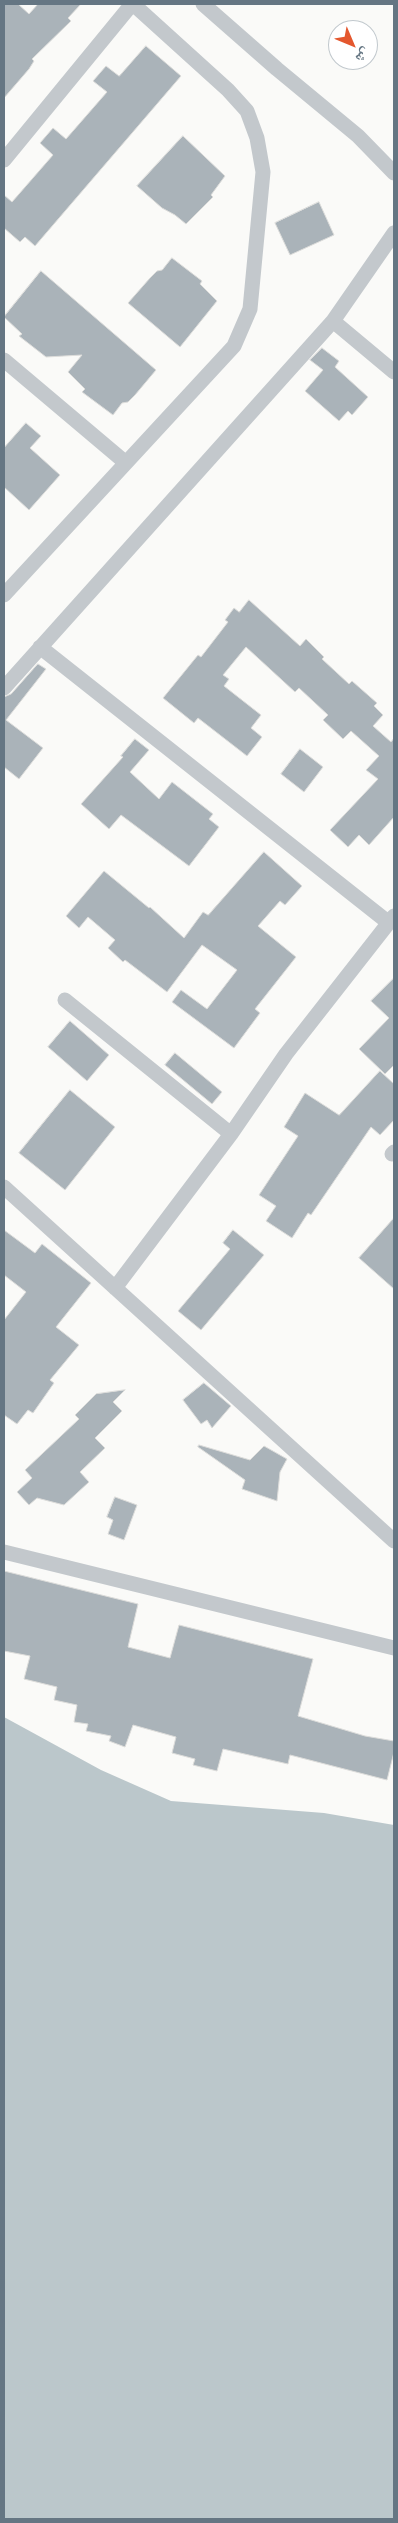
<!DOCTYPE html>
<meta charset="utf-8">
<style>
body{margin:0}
#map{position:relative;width:398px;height:2523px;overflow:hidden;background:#fafaf8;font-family:"Alegreya Sans","Noto Naskh Arabic",sans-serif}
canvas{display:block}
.frame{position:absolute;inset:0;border:5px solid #657683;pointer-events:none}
.north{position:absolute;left:328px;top:20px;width:50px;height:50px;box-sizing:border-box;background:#fff;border:1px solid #c1c8cd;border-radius:50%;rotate:135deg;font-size:14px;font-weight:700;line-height:20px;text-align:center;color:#657683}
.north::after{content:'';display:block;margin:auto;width:18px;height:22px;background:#e4572e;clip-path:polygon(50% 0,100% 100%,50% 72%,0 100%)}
</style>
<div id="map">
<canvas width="398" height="2523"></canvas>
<div class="frame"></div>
<div class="north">ش</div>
</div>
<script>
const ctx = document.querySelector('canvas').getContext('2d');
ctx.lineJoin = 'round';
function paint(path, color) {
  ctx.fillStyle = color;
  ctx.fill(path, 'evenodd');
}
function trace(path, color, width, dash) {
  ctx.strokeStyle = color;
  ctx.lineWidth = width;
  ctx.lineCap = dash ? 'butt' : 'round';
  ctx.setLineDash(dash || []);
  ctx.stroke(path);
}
paint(new Path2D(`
 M4 1717 101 1770 171 1801 324 1813 394 1825V2519H4Z`), '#bbc7cb');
const building = new Path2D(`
 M4 4H18L29 14 38 4H81L68 18 71 21 32 59 34 61 29 69 4 98Z
 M146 46 181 76 35 246 25 237 20 242 4 228V195L12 202 53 155 40 143 53 128 66 139 107 92 93 81 106 66 119 76Z
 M183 136 225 176 211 195 213 197 186 224 175 215 162 208 137 186Z
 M319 202 334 235 290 255 275 223Z
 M172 258 202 281 200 284 217 301 180 347 128 303 150 278 157 271 162 270Z
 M41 271 156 370 135 395 128 402 122 403 113 415 82 392 85 389 68 372 82 355 46 357 19 336 22 334 4 317Z
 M322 348 339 361 335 367 368 397 352 415 348 411 339 421 305 391 323 370 310 360Z
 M26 423 41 436 30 448 60 475 29 510 4 487V448Z
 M249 600 300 646 306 639 324 657 322 659 349 684 352 681 377 703 374 706 383 715 373 726 391 742 394 738V817L369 845 359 835 348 847 330 830 378 779 366 770 379 756 351 731 343 739 323 720 328 715 299 688 295 692 246 647 223 675 229 679 224 686 261 715 251 728 262 737 247 756 198 718 194 723 163 698 198 655 201 657 228 622 225 620 234 608 239 612Z
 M38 664 46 669 6 720 43 748 19 779 4 767V697L11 694Z
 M135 739 149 750 130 772 159 799 172 782 213 814 209 819 219 827 189 866 121 815 109 829 81 804 123 757 121 756Z
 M300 749 323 767 304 792 281 774Z
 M264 852 302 886 285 905 280 901 258 926 296 957 255 1009 260 1013 234 1048 172 1002 181 990 207 1009 237 970 202 945 167 992 125 960 123 962 108 948 115 940 88 917 79 928 66 916 104 871 149 908 150 907 184 938 203 912 208 915Z
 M394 978V1065L385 1074 359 1049 389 1018 371 1001Z
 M70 1021 109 1055 87 1081 48 1047Z
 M175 1053 222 1092 212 1104 165 1065Z
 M380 1071 394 1084V1120L380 1135 371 1127 311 1215 308 1213 292 1238 266 1221 276 1206 259 1195 298 1136 284 1127 305 1093 339 1115Z
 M70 1090 115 1127 65 1190 19 1153Z
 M394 1218V1289L359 1258Z
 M4 1230 35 1253 42 1244 91 1283 56 1327 79 1345 50 1380 54 1383 33 1413 28 1410 17 1424 4 1415V1320L26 1292 4 1275Z
 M233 1230 264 1255 201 1330 178 1311 230 1249 223 1243Z
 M204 1383 231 1406 212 1428 207 1420 201 1424 183 1400Z
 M125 1390 113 1402 122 1411 95 1438 105 1448 80 1472 89 1482 64 1505 37 1498 29 1505 17 1492 32 1478 25 1470 79 1419 75 1415 96 1394Z
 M199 1445 250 1460 264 1446 287 1459 280 1472 277 1501 242 1489 245 1480 198 1447Z
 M115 1497 137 1505 124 1540 108 1534 113 1520 107 1517Z
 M4 1571 138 1604 128 1647 170 1658 179 1625 313 1659 298 1716 365 1736 394 1741V1752L387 1780 290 1755 288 1764 223 1749 217 1771 193 1765 195 1759 172 1753 176 1737 133 1725 125 1747 109 1741 111 1736 86 1731 88 1724 74 1722 77 1705 54 1700 57 1687 24 1679 30 1656 4 1651Z`);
paint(building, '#aab3b9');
trace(building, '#dcdcda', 1);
trace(new Path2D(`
 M203 4 277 69 358 136 394 173
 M4 160 132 4
 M333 321 394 372
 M4 360 126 463
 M4 595 234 346 250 309 263 172 257 138 247 111 228 90 133 4
 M40 647 389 923
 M4 688 333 321 394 233
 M65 1000 231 1134
 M392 1154 394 1152
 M4 1187 394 1541
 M115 1288 231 1134 286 1054 394 916
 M4 1552 394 1648`), '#c3c8cc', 15);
</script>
